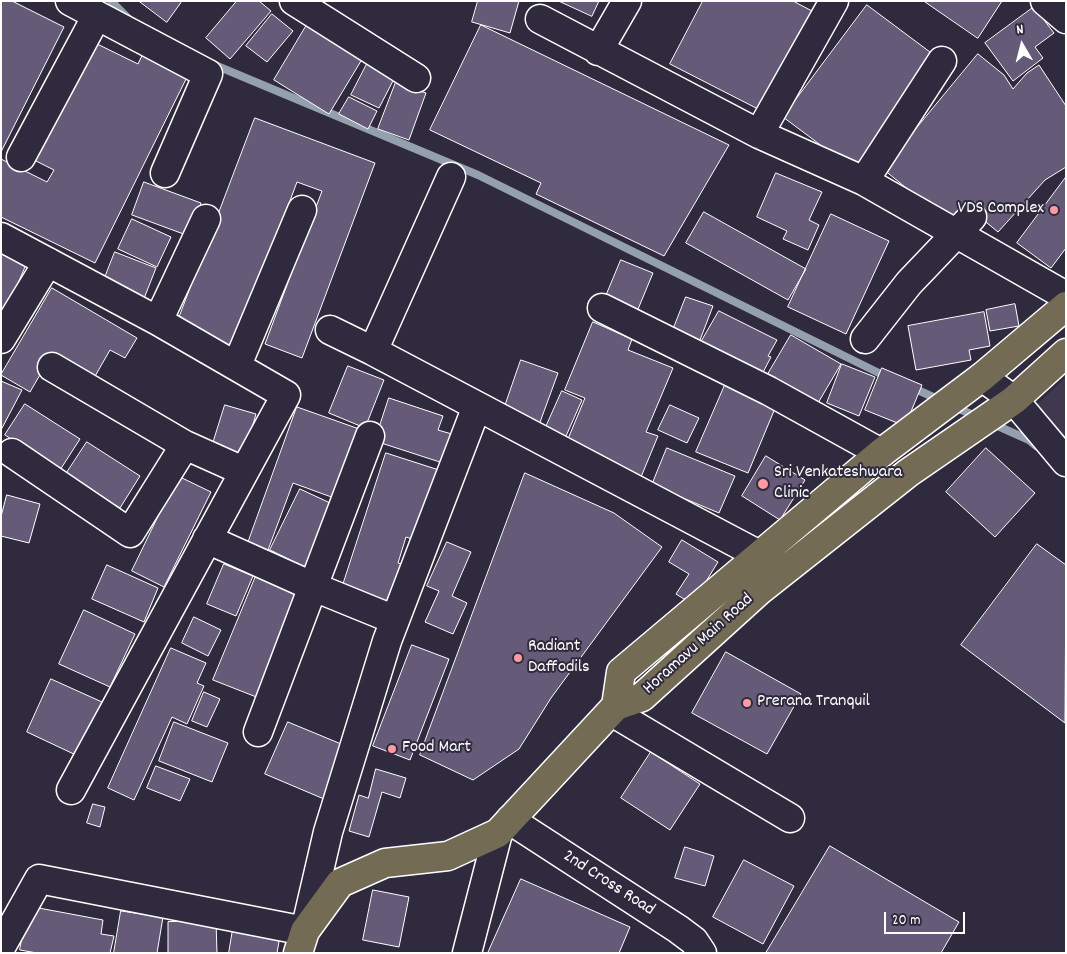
<!DOCTYPE html>
<style>
body{margin:0}
#map{position:relative;width:1067px;height:954px;overflow:hidden;background:#2f2a3d;font-family:Dekko,sans-serif}
canvas{display:block}
.frame{position:absolute;inset:0;border:2px solid #fff;pointer-events:none}
.north{position:absolute;left:997px;top:20px;width:50px;height:50px;-webkit-text-stroke:4px #2f2a3d;paint-order:stroke;rotate:352deg;font-size:14px;font-weight:700;line-height:20px;text-align:center;color:#fff}
.north::after{content:'';display:block;margin:auto;width:18px;height:22px;background:#fff;clip-path:polygon(50% 0,100% 100%,50% 72%,0 100%)}
.scale{position:absolute;left:884px;top:912px;width:81px;height:22px;box-sizing:border-box;border:2px solid #fff;border-top:0;padding-left:6px;font-size:15px;line-height:18px;white-space:nowrap;color:#fff;-webkit-text-stroke:4px #2f2a3d;paint-order:stroke}
</style>
<div id="map">
<canvas width="1067" height="954"></canvas>
<div class="frame"></div>
<div class="north">N</div>
<div class="scale">20 m</div>
</div>
<script>
const ctx = document.querySelector('canvas').getContext('2d');
ctx.lineJoin = 'round';
function paint(path, color) {
  ctx.fillStyle = color;
  ctx.fill(path, 'evenodd');
}
function trace(path, color, width, dash) {
  ctx.strokeStyle = color;
  ctx.lineWidth = width;
  ctx.lineCap = dash ? 'butt' : 'round';
  ctx.setLineDash(dash || []);
  ctx.stroke(path);
}
function drawText(font, color, halo, rows, align = 'center') {
  ctx.font = font + ' Dekko,sans-serif';
  ctx.lineWidth = 4;
  ctx.setLineDash([]);
  ctx.textBaseline = 'middle';
  ctx.strokeStyle = halo;
  ctx.fillStyle = color;
  for (const [text, x, y, turn = 0] of rows) {
    ctx.save();
    ctx.translate(x, y);
    ctx.rotate((+turn || 0) * Math.PI / 180);
    ctx.textAlign = isNaN(turn) ? turn : align;
    if (halo) ctx.strokeText(text, 0, 0);
    ctx.fillText(text, 0, 0);
    ctx.restore();
  }
}
paint(new Path2D(`
 M1066 377V442L1034 407Z`), '#3f384e');
trace(new Path2D(`
 M111 1 129 19
 M210 63 478 175 889 378
 M911 387 942 401
 M952 406 978 417
 M991 423 1029 440 1036 446`), '#94a0ad', 8);
const building = new Path2D(`
 M1 1H12L64 27 1 152Z
 M139 1H182L167 22Z
 M237 1H259L271 11 230 59 206 38Z
 M478 1H519L510 33 472 22Z
 M559 1H599L592 16Z
 M703 1H793L812 11 760 110 670 64Z
 M924 1H1002L978 38Z
 M867 5 938 58 854 170 783 117Z
 M1034 7 1054 33 1035 47 1043 58 1013 81 985 43Z
 M272 14 293 31 267 62 246 46Z
 M308 23 364 56 329 114 274 80Z
 M481 25 729 145 664 256 536 194 541 183 430 130Z
 M91 41 138 64 145 49 190 71 95 263 1 217V159L47 182 54 170 32 159Z
 M978 54 1004 75 1013 89 1027 73 1039 65 1066 106V167L1045 180 998 232 970 209 948 222 883 169Z
 M368 62 396 75 379 108 351 95Z
 M396 82 426 93 409 140 378 129Z
 M349 97 377 111 368 129 339 114Z
 M255 118 375 163 302 358 265 344 322 191 297 182 235 348 176 326Z
 M776 173 822 192 809 220 819 225 808 250 783 239 787 231 757 217Z
 M1066 177V248L1051 268 1017 243Z
 M144 182 201 203 189 236 132 215Z
 M704 212 806 269 788 300 686 243Z
 M831 214 889 241 846 334 788 307Z
 M132 219 171 237 157 267 118 249Z
 M1 251 27 262 1 324Z
 M115 252 156 268 143 301 102 285Z
 M621 260 653 273 636 314 604 301Z
 M52 288 137 338 125 358 110 350 94 378 52 354 30 392 1 375Z
 M686 297 713 306 700 340 673 330Z
 M1015 304 1019 326 990 331 986 310Z
 M719 311 777 340 768 356 771 357 760 378 700 344Z
 M984 312 990 346 969 350 971 360 916 370 908 326Z
 M593 322 632 339 628 350 673 368 646 432 658 436 641 477 565 446 585 398 565 390Z
 M791 335 841 364 818 403 768 374Z
 M521 360 558 373 539 425 503 412Z
 M842 364 875 377 859 416 827 403Z
 M348 366 384 380 365 428 329 413Z
 M882 368 922 385 905 426 865 410Z
 M1 381 22 390 1 430Z
 M725 385 776 406 748 473 696 452Z
 M562 391 582 400 562 445 542 436Z
 M389 398 443 416 438 430 455 435 446 464 375 441Z
 M25 404 80 439 60 470 5 435Z
 M225 405 256 414 242 462 210 453Z
 M670 405 699 418 687 443 658 430Z
 M297 407 362 430 337 499 293 483 268 550 248 543Z
 M87 442 140 476 120 508 66 474Z
 M667 448 735 476 719 513 652 485Z
 M986 448 1035 493 995 537 946 492Z
 M386 453 439 470 415 540 406 537 398 563 402 564 389 603 342 588Z
 M766 456 805 480 780 520 742 496Z
 M525 473 614 513 662 547 551 698 519 749 473 780 420 755Z
 M178 476 211 492 164 587 132 571Z
 M300 489 341 508 311 570 270 550Z
 M7 495 40 504 29 543 1 536V517Z
 M682 540 718 562 692 604 676 594 689 574 669 562Z
 M447 542 471 552 452 596 467 603 453 634 425 622 439 591 427 586Z
 M1037 544 1066 565 1065 723 961 645Z
 M224 564 253 576 236 616 207 604Z
 M107 565 158 588 144 622 92 599Z
 M256 576 306 596 264 700 213 680Z
 M84 610 135 634 110 687 59 664Z
 M194 617 221 630 208 656 182 643Z
 M412 645 449 659 410 760 373 746Z
 M171 648 206 663 197 683 204 686 187 724 172 717 134 800 108 788Z
 M726 652 801 694 767 754 692 713Z
 M51 679 102 702 78 756 27 732Z
 M204 692 220 699 207 727 192 721Z
 M174 722 228 743 212 782 159 761Z
 M288 722 346 746 324 799 265 774Z
 M651 752 700 784 670 830 621 798Z
 M156 766 190 779 180 801 147 788Z
 M376 769 406 778 400 798 382 792 369 837 349 831 359 795 368 798Z
 M93 804 105 807 100 827 87 823Z
 M830 846 959 922 941 953H766Z
 M685 847 714 856 705 886 675 878Z
 M744 860 794 886 763 944 713 917Z
 M521 879 630 927 619 953H488Z
 M373 890 409 897 399 947 363 940Z
 M28 906 103 920 101 934 114 936 110 953H37L20 950Z
 M121 911 163 917 157 953H114Z
 M216 921 217 953H168V922Z
 M233 929 280 936 277 953H229Z`);
paint(building, '#655a77');
trace(building, '#fff', 1);
const minor = new Path2D(`
 M70 1 208 74 165 173
 M294 1 416 78
 M1045 1 1066 19
 M540 19 759 134 864 181 1066 296
 M598 51 627 1
 M759 134 834 1
 M21 157 96 17
 M864 181 942 61
 M1 237 158 321 286 395 71 790
 M602 308 769 391 881 453
 M158 321 206 219
 M330 330 373 351 761 556
 M1 339 48 262
 M865 339 909 283 972 217
 M373 351 451 177
 M237 365 302 210
 M982 377 1014 400 1066 462
 M185 445 243 471
 M12 453 130 533 185 445 52 367
 M207 539 314 587 395 620
 M612 712 790 818
 M258 732 370 436
 M510 820 678 929 694 941 702 953
 M1 947 39 879 305 931 328 832 387 641 477 406
 M467 953 498 833`);
const major = new Path2D(`
 M616 706 621 672 881 453 982 377 1066 306
 M298 953 305 931 340 883 385 863 448 856 498 833 616 706 642 697 760 590 908 473 1014 400 1066 353`);
trace(minor, '#fff', 31);
trace(major, '#fff', 31);
trace(minor, '#2f2a3d', 28);
trace(major, '#746b55', 28);
for (const [x, y, r, color] of [
 [1054,210,5,"#ff9aa2"],
 [763,484,6,"#ff9aa2"],
 [518,658,5,"#ff9aa2"],
 [747,703,5,"#ff9aa2"],
 [392,749,5,"#ff9aa2"]
]) {
  const dot = new Path2D();
  dot.arc(x, y, r, 0, 2 * Math.PI);
  ctx.fillStyle = color;
  ctx.fill(dot);
  trace(dot, '#2f2a3d', 2);
}
drawText('18px', '#fff', '#2f2a3d', [
 ["VDS Complex",1044,210,"right"],
 ["Sri Venkateshwara",774,474],
 ["Clinic",774,495],
 ["Radiant",528,648],
 ["Daffodils",528,669],
 ["Prerana Tranquil",757,703],
 ["Food Mart",402,749]
], 'left');
drawText('18px', '#fff', '#2f2a3d', [
 ["Horamavu Main Road",699,645,-42],
 ["2nd Cross Road",608,884,33]
]);
</script>
